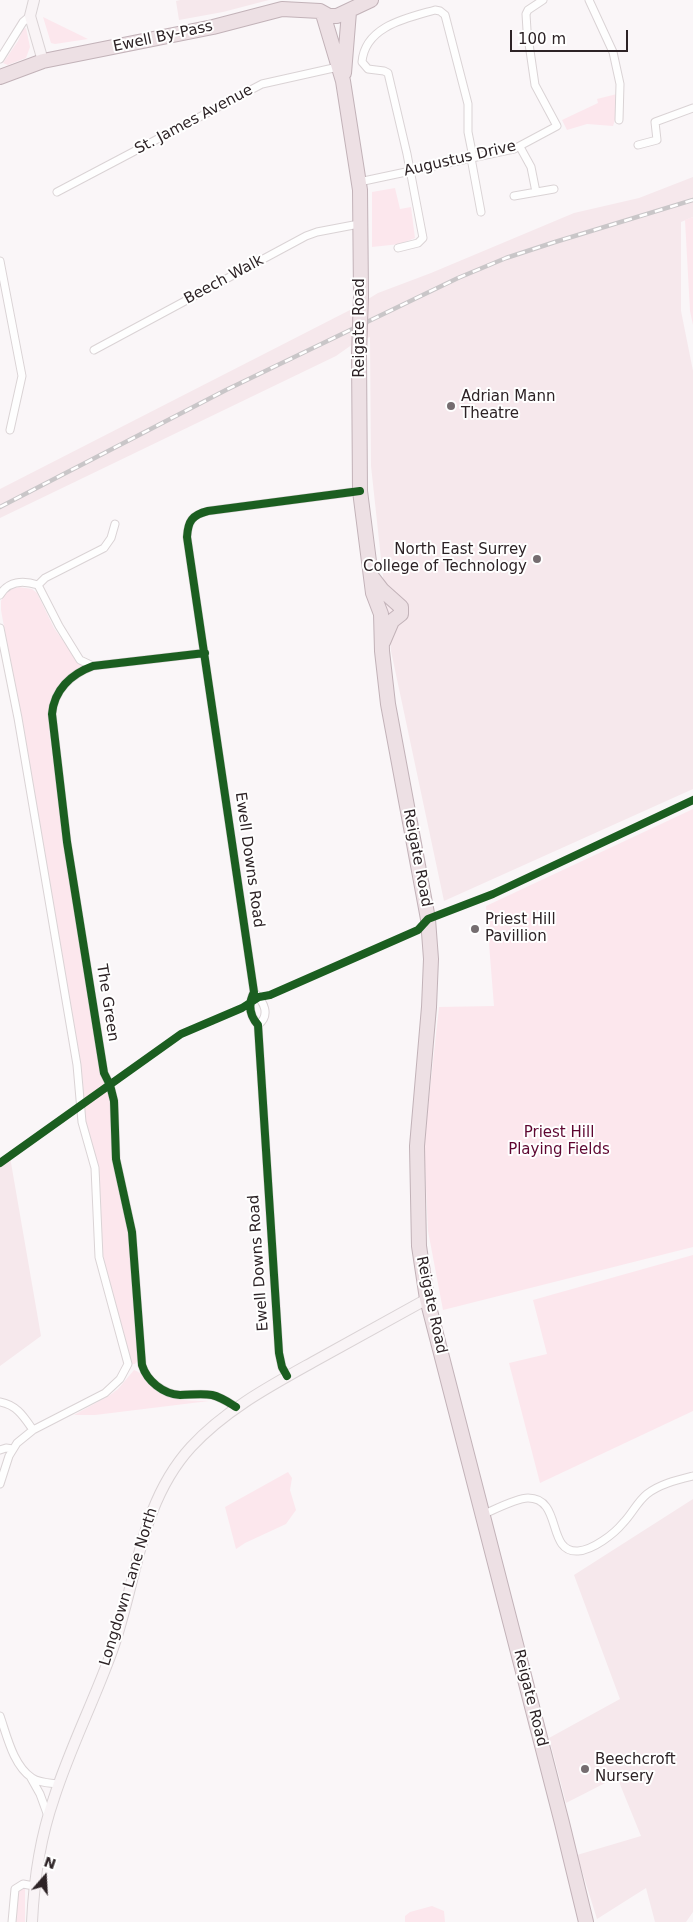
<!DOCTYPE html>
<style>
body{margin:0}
#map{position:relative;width:693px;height:1922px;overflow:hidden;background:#faf6f8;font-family:"DejaVu Sans",sans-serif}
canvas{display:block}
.north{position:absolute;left:20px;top:1852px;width:50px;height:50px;-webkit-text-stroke:4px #fff;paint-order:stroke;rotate:19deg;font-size:14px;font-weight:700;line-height:20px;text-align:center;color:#2d2326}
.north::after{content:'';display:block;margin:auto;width:18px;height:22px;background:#2d2326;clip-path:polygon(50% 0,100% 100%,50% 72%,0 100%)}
.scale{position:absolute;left:510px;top:30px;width:118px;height:22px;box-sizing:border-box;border:2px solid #2d2326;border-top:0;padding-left:6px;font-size:15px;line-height:18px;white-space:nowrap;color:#2d2326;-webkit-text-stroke:4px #fff;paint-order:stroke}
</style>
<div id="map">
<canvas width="693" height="1922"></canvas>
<div class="north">N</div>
<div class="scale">100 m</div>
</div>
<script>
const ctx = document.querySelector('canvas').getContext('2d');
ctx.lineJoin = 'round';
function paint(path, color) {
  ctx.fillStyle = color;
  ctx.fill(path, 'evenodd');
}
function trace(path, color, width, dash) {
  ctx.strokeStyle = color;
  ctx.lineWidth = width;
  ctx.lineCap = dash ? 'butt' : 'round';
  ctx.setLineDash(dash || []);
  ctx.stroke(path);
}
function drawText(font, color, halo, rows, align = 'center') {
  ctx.font = font + ' "DejaVu Sans",sans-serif';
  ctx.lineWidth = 4;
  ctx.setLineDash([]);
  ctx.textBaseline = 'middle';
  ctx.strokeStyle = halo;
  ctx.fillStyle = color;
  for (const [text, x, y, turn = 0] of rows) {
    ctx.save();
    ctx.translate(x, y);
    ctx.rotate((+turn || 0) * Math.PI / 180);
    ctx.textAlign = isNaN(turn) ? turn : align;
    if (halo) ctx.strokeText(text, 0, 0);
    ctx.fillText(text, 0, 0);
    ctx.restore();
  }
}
paint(new Path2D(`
 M180 0H269L223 12 179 20 176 1Z
 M693 177V217L681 222V311L693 371V789L444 901 391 651 371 466 370 337 353 344 336 356 0 518V489L350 310 378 293 431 273 574 213 639 198Z
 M10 1157 41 1336 0 1366V1165Z
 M693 1499V1912L686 1922H655L646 1888 597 1919 577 1855 641 1836 617 1777 566 1803 549 1738 620 1699 574 1575Z`), '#f6e8ec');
paint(new Path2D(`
 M43 17 88 39 55 44 51 43Z
 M26 28 30 47 26 58 8 65 3 63 18 41 23 29Z
 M617 94 616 117 613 126 587 124 567 130 562 120 598 103 597 99Z
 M395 188 400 209 411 207 415 238 400 244 372 247V192Z
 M693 217V325L690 311 685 220Z
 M19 587 32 589 37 593 54 628 82 667 54 695 50 705 49 731 66 850 111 1102 113 1158 129 1232 134 1291 138 1360 135 1364H132L113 1301 102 1250 99 1191 85 1122 17 700 1 610V601L5 593 11 589Z
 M693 809V1247L443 1310 428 1231 424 1143 439 1007 494 1006 486 906Z
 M693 1255V1411L540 1483 509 1363 547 1354 533 1300Z
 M134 1370C144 1373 147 1383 154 1389 168 1402 191 1400 209 1401L95 1415H74L110 1395 118 1389Z
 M288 1472 292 1478 290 1490 296 1510 286 1524 245 1543 236 1549 225 1507Z
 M20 1888 25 1889V1922H16L17 1891Z
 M432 1906 444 1911 445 1922H405V1916L410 1912Z`), '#fce7ed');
const street = new Path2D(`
 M589 0 613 52 620 84 619 120
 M0 59 23 22 30 16
 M638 145 657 140 655 122 693 108
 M520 147 531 167 536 192
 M471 158 481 212
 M359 182 514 149 557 126 535 85 527 30 526 14 528 10 543 0
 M57 192 262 84 338 67
 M514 196 554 189
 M398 248 418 243 423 238 407 154 388 73 384 71 368 69 362 62C365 26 407 18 435 10L440 11 445 15 468 104V132L473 157
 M0 261 22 376 10 430
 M94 350 306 236 317 232 359 224
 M38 585 45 578 104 548 111 538 115 524
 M0 595C8 581 23 580 38 585L59 626 80 660 93 666
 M0 628 18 718 77 1065 82 1122 95 1168 99 1257 128 1364 120 1379 105 1393 33 1430 17 1443 9 1456 0 1484
 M205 653 93 666C71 674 54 690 52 714L67 842 104 1073 110 1085 114 1101 116 1159 132 1232 142 1365C147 1381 163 1394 180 1395 191 1395 201 1393 212 1395 221 1397 228 1402 236 1407
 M254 992C264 1002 271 1015 258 1025
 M287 1376 282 1367 279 1353 258 1025C249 1015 248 1004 254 992L187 537C188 521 192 515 208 511L360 491
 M0 1402C17 1405 24 1417 33 1430
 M0 1450 6 1448 13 1449
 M482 1515C494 1510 516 1498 528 1498 563 1498 546 1553 578 1551 593 1550 614 1534 623 1523 632 1514 637 1502 647 1494 660 1484 677 1480 693 1476
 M0 1716C7 1736 13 1765 32 1778 39 1783 50 1783 58 1784
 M31 1778 40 1794 48 1816
 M12 1922 15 1889 23 1884 34 1886`);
const secondary = new Path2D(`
 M34 0 30 16 43 61
 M32 1922C34 1880 40 1838 54 1798 70 1748 94 1701 112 1651 137 1582 139 1504 191 1447 225 1410 270 1386 313 1362 351 1341 389 1320 427 1299`);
const highway = new Path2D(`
 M323 14 343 81 360 190 361 296
 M344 73 349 12
 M0 77 43 61 213 27 282 9 320 11 329 16H337L371 0
 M359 354 360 491 373 593 381 614 382 651 388 704 428 919 431 959 429 1007 417 1146 419 1246 427 1299 562 1823 586 1922
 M372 577 382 590 401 607V614L392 621 383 642`);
trace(street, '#dad3d5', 9);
trace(secondary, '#dad3d5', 12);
trace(highway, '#c2b2b8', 16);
trace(street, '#fefefe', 7);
trace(secondary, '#f9f4f6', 10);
trace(highway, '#ede0e4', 14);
const rail = new Path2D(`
 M0 507 226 390 458 278 506 258 555 242 693 200`);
trace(rail, '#c9c6c8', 4.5);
trace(rail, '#fff', 2.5, [8]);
const highwayBridge = new Path2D(`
 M359 354 361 296`);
trace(highwayBridge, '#c2b2b8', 16, []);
trace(highwayBridge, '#ede0e4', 14);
trace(new Path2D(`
 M205 653 93 666C71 674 54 690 52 714L67 842 104 1073 110 1085 114 1101 116 1159 132 1232 142 1365C147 1381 163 1394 180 1395 191 1395 201 1393 212 1395 221 1397 228 1402 236 1407
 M0 1163 181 1034 242 1008 259 997 270 995 418 930 428 919 493 894 693 800
 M287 1376 282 1367 279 1353 258 1025C249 1015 248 1004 254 992L187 537C188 521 192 515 208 511L360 491`), '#1b5e20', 8);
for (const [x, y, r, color] of [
 [451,406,5,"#756d70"],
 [537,559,5,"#756d70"],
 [475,929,5,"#756d70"],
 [585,1769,5,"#756d70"]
]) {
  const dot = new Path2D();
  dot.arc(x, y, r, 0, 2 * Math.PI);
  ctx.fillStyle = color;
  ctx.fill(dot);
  trace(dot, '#fff', 2);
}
drawText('15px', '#2d2326', '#fff', [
 ["Ewell By-Pass",163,37,-12],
 ["St. James Avenue",194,120,-28],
 ["Augustus Drive",460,159,-13],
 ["Beech Walk",224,280,-28],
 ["Reigate Road",360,328,-90],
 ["Reigate Road",417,858,79],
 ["Ewell Downs Road",249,860,82],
 ["The Green",107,1003,81],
 ["Ewell Downs Road",259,1263,-94],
 ["Reigate Road",431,1305,78],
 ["Longdown Lane North",129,1587,-73],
 ["Reigate Road",530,1698,76]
]);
drawText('15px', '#2d2326', '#fff', [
 ["Adrian Mann",461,397],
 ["Theatre",461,414],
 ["North East Surrey",527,550,"right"],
 ["College of Technology",527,567,"right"],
 ["Priest Hill",485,920],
 ["Pavillion",485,937],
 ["Beechcroft",595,1760],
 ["Nursery",595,1777]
], 'left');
drawText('15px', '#5e0731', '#fff', [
 ["Priest Hill",559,1133],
 ["Playing Fields",559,1150]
]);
</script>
